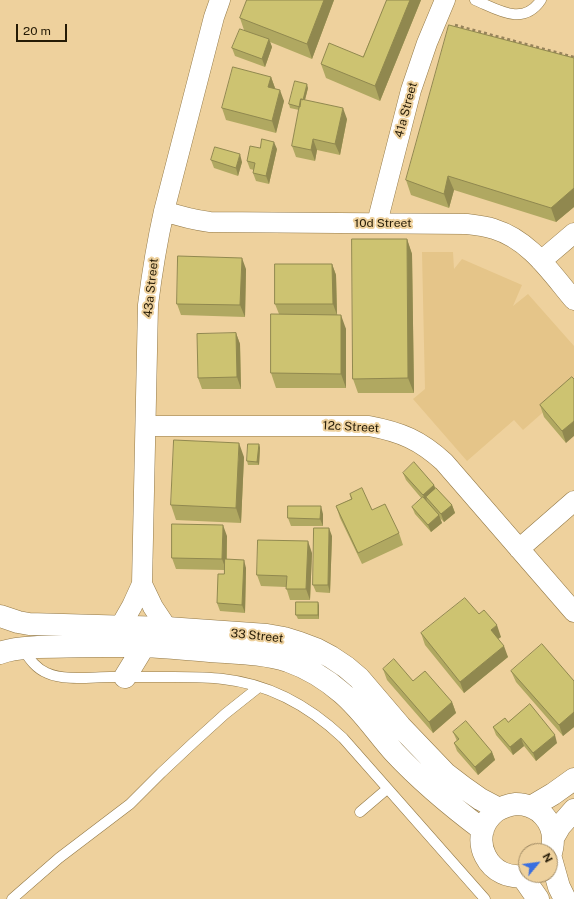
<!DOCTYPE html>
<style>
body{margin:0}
#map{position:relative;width:574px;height:899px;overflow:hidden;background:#eed19d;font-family:"Public Sans",sans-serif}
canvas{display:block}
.north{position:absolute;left:518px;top:843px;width:40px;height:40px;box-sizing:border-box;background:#eed19d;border:1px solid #9e8861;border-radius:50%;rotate:61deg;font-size:11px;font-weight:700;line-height:16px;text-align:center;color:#251b06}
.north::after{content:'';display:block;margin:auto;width:14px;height:18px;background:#3a6fdf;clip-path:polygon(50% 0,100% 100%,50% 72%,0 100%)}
.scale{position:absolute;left:16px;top:24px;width:51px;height:18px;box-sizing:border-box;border:2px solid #251b06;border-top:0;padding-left:5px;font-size:12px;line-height:14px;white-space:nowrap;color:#251b06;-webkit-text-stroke:3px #eed19d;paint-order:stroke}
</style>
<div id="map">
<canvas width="574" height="899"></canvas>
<div class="north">N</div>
<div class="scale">20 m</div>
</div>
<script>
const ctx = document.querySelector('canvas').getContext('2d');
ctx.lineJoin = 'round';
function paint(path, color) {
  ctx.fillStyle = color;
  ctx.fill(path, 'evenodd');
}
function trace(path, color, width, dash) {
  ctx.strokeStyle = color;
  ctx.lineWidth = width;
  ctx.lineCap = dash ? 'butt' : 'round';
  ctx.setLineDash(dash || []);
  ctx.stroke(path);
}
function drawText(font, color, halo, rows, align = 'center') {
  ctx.font = font + ' "Public Sans",sans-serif';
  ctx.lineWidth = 4;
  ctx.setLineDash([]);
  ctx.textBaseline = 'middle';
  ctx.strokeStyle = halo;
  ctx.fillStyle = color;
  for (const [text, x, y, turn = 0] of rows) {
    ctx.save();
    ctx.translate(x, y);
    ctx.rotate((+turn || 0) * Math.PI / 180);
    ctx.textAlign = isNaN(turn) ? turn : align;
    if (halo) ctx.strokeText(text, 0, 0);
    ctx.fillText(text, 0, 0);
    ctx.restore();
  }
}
paint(new Path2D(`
 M422 252H453L454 269 462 259 522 285 513 306 528 294 574 346V385L523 430 514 420 467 461 413 399 425 389Z`), '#e5c589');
const service = new Path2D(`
 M475 0C497 9 523 27 541 0
 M22 648C29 658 35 668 47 673 64 681 92 677 110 677 132 677 153 677 174 677 190 677 207 677 223 679 270 684 309 706 343 738L485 899
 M360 812 387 789
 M12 899 59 858 130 804 161 773 193 743 225 714 259 687`);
const minor = new Path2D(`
 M164 211C179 216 194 220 210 222L467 224C476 225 485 226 494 229 530 240 551 273 574 300
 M377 223 411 90 427 43 445 0
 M541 261 574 233
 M146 426H369C401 432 420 440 444 462L574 612
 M519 549 574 501
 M142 584 153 607 167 628
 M120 627 132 606 142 584 148 305C152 273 157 242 164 211L214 17 220 0`);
const tertiary = new Path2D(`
 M0 616 18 622 29 624 167 628 267 635 284 638 300 643 316 649 331 657 346 667 359 678 400 726 446 774 463 787 480 799 499 809
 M0 653C12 648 25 648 38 647 73 647 109 645 144 646 166 647 188 649 210 651 236 653 263 653 288 661 308 668 327 680 342 693 362 710 377 733 394 752 421 781 451 806 483 830
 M125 677 144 646
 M531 807 553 794 574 779
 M553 838 560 826 574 810
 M550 855 559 887 565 899
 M528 875C489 885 464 836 496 811 502 807 509 805 516 804 526 804 537 808 544 816 554 827 555 842 550 856
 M522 876 538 899`);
trace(service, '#927846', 11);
trace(minor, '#927846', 21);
trace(tertiary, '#927846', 23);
trace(new Path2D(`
 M455 25 574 57`), '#96825b', 2.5, [3, 3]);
trace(service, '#fff', 10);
trace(minor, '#fff', 20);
trace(tertiary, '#fff', 22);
paint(new Path2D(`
 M247 0H334L312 59 270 42 272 47 265 67 235 56 232 48 244 30 240 18Z
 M387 0H421L380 101 326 78 321 64 363 57Z
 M574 58V207L556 222 454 190 449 208 411 195 406 180Z
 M271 77 275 88 284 101 276 133 226 120 222 108Z
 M308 88 305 100 347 119 340 155 317 150 315 161 296 157 292 146 299 110 290 108 289 104Z
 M277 149 269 184 256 181 253 173 254 170 250 169 247 161Z
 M211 160 242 162 238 176 214 168Z
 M407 239 412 254 414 393H358L353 379Z
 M332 264 336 275 337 314 346 329V388H276L271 373 279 314 275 304Z
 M246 269 245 317 181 315 177 304Z
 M236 333 240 344 241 389H202L198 378Z
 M572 377 566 443 544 417 540 405Z
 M259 444 260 448 259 465H248L247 461Z
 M244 457 241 523 176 520 171 505Z
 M403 473 434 485 435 488 452 505 455 513 444 522 440 518 442 523 431 532 415 514 412 507 422 499 406 480Z
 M350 494 372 510 399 533 403 545 362 564 340 518 336 506 351 499Z
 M323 514V526H291L288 518Z
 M227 536V559L246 568 245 613 220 611 217 603 224 574V570L176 569 172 558Z
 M332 536 330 593 316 592 313 585Z
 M312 553 310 600H290L286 587 261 586 257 575Z
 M318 602 319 606V619H298L296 615Z
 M479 614 501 637 498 639 508 657 464 693 425 645 421 633Z
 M383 669 413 681 452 702 456 713 433 733 387 680Z
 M511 671 574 681V727L563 736 516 682Z
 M508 722 557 743 536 761 524 746 513 755 496 735 493 727Z
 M453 732 492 752 495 760 478 775 457 751 454 743 457 741Z`), '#b0a861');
paint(new Path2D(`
 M324 0H334L312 59 307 44Z
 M410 0H421L380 101 375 86Z
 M269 39 272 47 265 67 262 59Z
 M271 77 275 88 272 98 268 87Z
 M307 84 308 88 302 111 301 107Z
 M280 90 284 101 276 133 272 121Z
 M343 108 347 119 340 155 335 144Z
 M313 139 317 150 315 161 311 150Z
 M274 142 277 149 269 184 266 176Z
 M240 154 242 162 238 176 236 168Z
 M448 176 454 190 449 208 444 194Z
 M574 188V207L556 222 551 208Z
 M407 239 412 254 414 393 408 378Z
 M242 258 246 269 245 317 240 305Z
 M332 264 336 275 337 315 333 304Z
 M341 315 346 329V388L341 374Z
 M236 333 240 344 241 389 237 377Z
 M574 421V436L566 443 562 431Z
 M239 443 244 457 241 523 236 508Z
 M259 444 260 448 259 465 257 462Z
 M434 485 437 493 426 497 427 502 426 503 423 495Z
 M452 505 455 513 444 522 441 514Z
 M321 506 323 514V526L320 519Z
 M439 515 442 523 431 532 428 525Z
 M223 525 227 536 226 570 222 559Z
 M329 528 332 536 330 593 328 585Z
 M308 541 312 553 310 600 306 589Z
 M244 560 246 568 245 613 242 605Z
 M318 602 319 606V619L318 615Z
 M497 625 501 637 495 641 491 630Z
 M504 646 508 657 464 693 460 682Z
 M452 702 456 713 433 733 429 722Z
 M574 712V727L563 736 559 725Z
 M555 735 557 743 536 761 533 753Z
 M521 738 524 746 513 755 510 747Z
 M492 752 495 760 478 775 475 767Z`), '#90884f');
const building = new Path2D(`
 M247 0H324L307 44 240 18Z
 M387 0H410L375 86 321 64 329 43 363 57Z
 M449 25 574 58V188L551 208 448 176 444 194 406 180Z
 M240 29 269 39 262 59 232 48Z
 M233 67 271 77 268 87 280 90 272 121 222 108Z
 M295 81 307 84 303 100 301 99 300 107 289 104Z
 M301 99 343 108 335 144 313 139 311 150 292 146Z
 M262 139 274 142 266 176 253 173 255 163 247 161 250 146 260 148Z
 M215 147 240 154 236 168 211 160Z
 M352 239H407L408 378 353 379Z
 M178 256 242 258 240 305 177 304Z
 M275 264H332L333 304H275Z
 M271 314 341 315V374L271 373Z
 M236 333 237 377 198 378 197 334Z
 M572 377 574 379V421L562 431 540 405Z
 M174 440 239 443 236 508 171 505Z
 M248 444H259L257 462 247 461Z
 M414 462 434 485 423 495 403 473Z
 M362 488 372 510 385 504 399 533 358 553 336 506 352 499 350 494Z
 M436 488 452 505 441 514 426 497Z
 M423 497 439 515 428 525 412 507Z
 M288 506H321L320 519 288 518Z
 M172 524 223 525 222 559 172 558Z
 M314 528H329L328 585H313Z
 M258 540 308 541 306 589H286L287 576 257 575Z
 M225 559 244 560 242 605 217 603 218 574H224Z
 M465 598 479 614 484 610 497 625 491 630 504 646 460 682 421 633Z
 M296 602H318V615H296Z
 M542 644 574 681V712L559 725 511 671Z
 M394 659 413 681 425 671 452 702 429 722 383 669Z
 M530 704 555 735 533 753 521 738 510 747 493 727 505 718 508 722Z
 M466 721 492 752 475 767 454 743 459 739 453 732Z`);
paint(building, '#cdc371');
trace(building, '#90884f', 1);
drawText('12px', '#251b06', '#eed19d', [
 ["41a Street",406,110,-75],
 ["10d Street",383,223],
 ["43a Street",151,288,-84],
 ["12c Street",351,427,3],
 ["33 Street",257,636,6]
]);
</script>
